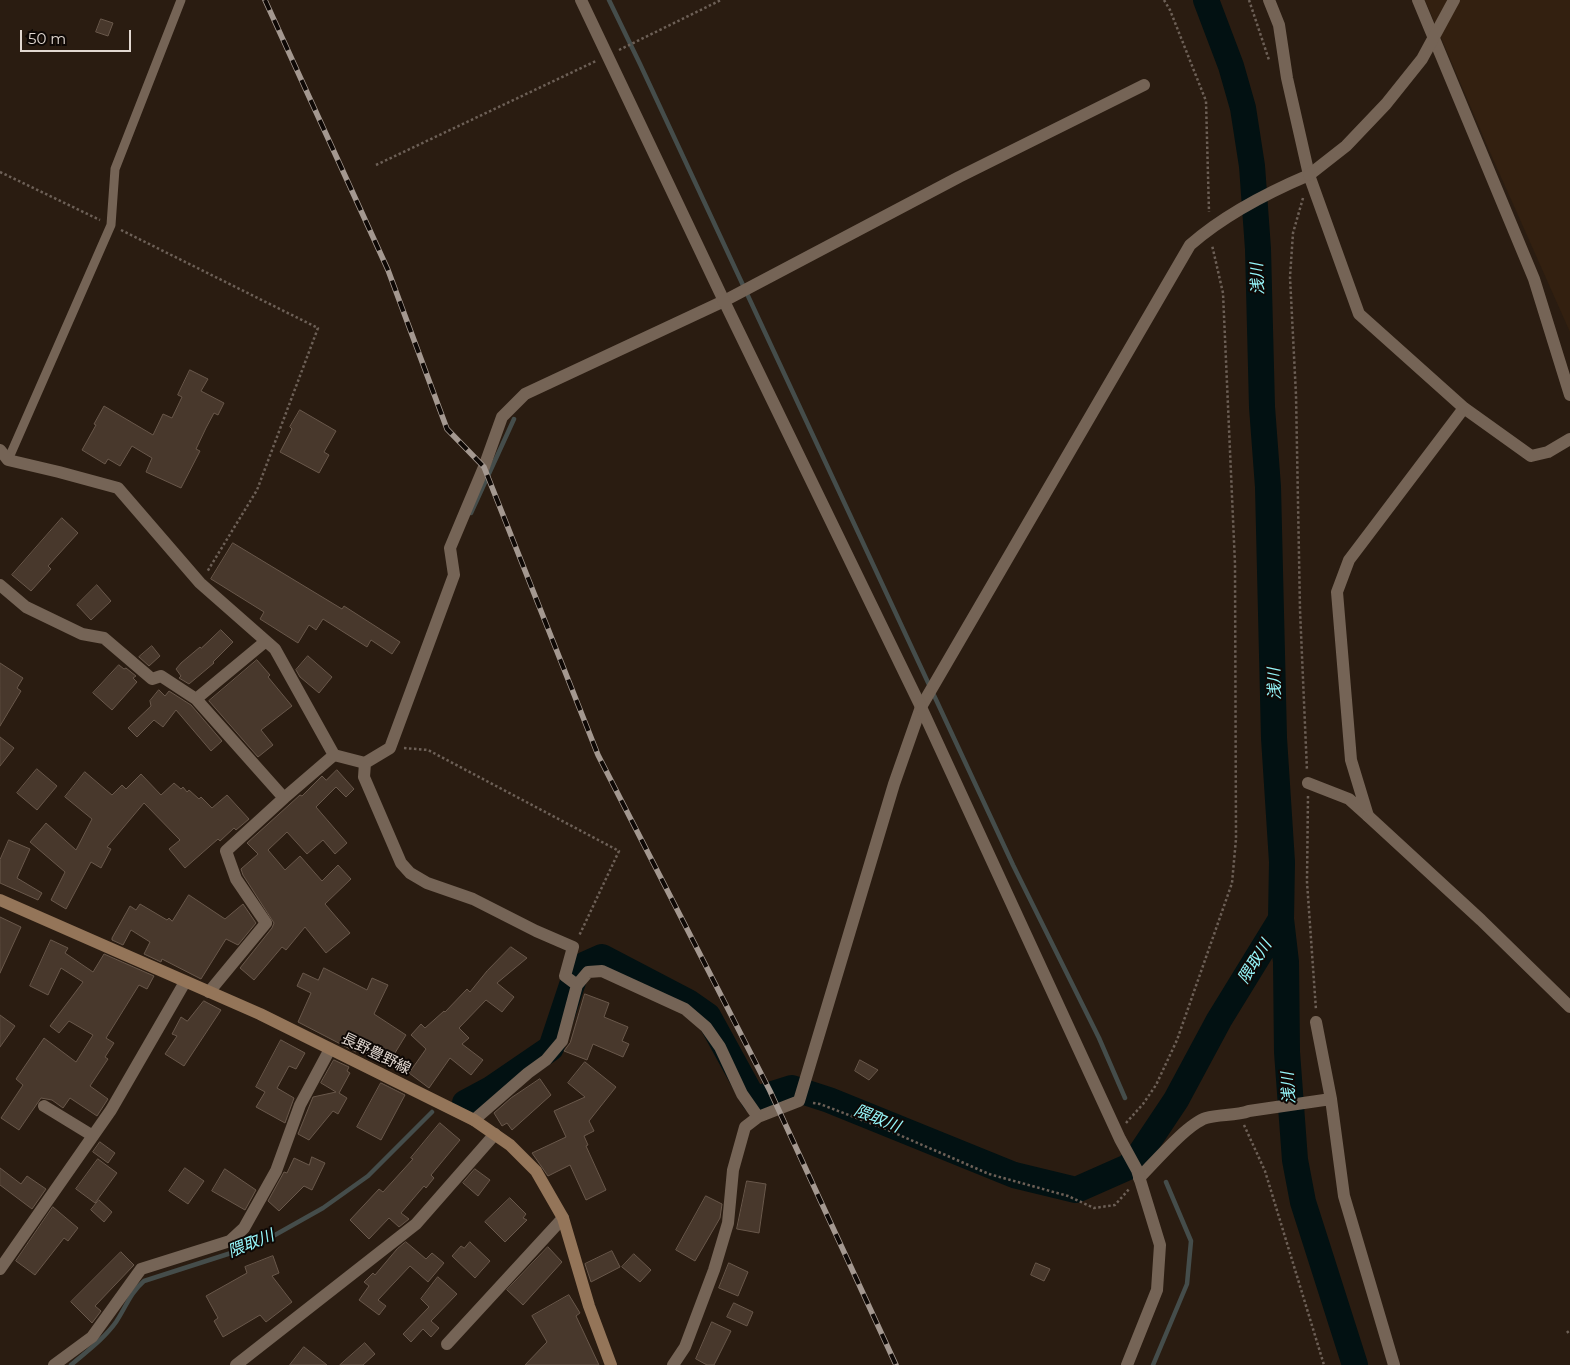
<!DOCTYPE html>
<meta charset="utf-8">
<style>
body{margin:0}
#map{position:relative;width:1570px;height:1365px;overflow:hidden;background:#2a1c11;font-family:Montserrat,sans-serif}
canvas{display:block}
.scale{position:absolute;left:20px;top:30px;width:111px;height:22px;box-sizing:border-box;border:2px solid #e2d8d1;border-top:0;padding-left:6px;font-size:15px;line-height:18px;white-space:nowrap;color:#e2d8d1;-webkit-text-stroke:4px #0e0805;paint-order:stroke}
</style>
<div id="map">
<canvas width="1570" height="1365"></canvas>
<div class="scale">50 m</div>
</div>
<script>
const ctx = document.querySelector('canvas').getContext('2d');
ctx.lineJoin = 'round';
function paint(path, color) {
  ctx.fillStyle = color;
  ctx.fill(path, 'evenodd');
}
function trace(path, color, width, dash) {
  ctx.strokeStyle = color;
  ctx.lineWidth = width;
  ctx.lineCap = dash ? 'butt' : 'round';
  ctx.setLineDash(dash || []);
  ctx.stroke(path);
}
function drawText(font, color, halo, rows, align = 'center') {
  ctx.font = font + ' Montserrat,"Noto Sans JP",sans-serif';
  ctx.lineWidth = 4;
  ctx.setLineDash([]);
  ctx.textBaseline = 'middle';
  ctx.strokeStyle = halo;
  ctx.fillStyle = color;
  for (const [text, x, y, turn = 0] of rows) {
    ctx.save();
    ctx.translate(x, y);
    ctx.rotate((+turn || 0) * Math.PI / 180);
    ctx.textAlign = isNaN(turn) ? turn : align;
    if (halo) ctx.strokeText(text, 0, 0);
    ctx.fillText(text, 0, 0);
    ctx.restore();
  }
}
paint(new Path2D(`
 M1425 0H1570V332L1489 150Z`), '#332010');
trace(new Path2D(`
 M609 0 640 64 1013 865 1099 1038 1125 1098
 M471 513 514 419
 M71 1365C86 1352 104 1339 116 1322 126 1307 130 1293 144 1281L259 1244 323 1208 368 1176 432 1112
 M1153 1365 1187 1284 1191 1241 1166 1182`), '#454d4b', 4.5);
trace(new Path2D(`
 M1206 0 1231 66 1243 108 1252 166 1258 249 1262 407 1268 487 1274 738 1282 862 1281 919 1286 962 1287 1052 1295 1160 1303 1202 1355 1365
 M465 1103 491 1089 551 1048 576 973 584 965 602 957 688 1002 708 1016 754 1100 792 1088 829 1100 1014 1175 1076 1190 1128 1167 1140 1154 1176 1100 1219 1020 1281 919`), '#021112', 26);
const building = new Path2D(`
 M101 19 113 23 108 36 96 32Z
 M190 370 208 379 201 391 224 403 218 415 214 413 206 428 196 449 200 451 181 488 146 472 152 458 132 446 120 466 108 459 105 464 82 450 96 425 94 424 104 406 153 435 163 414 172 418 182 397 178 395Z
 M300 410 336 431 324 452 329 455 319 473 280 452 292 429 290 427Z
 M62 518 78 533 48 566 51 569 31 591 12 575Z
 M233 543 342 609 344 606 400 642 392 654 371 640 367 647 323 619 316 630 309 625 298 643 260 619 264 612 211 579Z
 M97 585 111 601 91 620 77 605Z
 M221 630 233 642 213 662 214 663 189 684 179 678 181 676 176 669 181 663 200 647 201 648Z
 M152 646 160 656 149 666 139 657Z
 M308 656 332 677 319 693 300 677 296 670Z
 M257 660 270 675 268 677 292 706 261 730 273 745 258 757 209 701Z
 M0 663 23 678 17 688 21 691 0 726Z
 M119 665 124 669 126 668 136 676 133 678 137 682 112 710 93 693Z
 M159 690 165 696 169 691 191 705 222 741 211 751 176 710 163 727 154 720 137 737 128 728 151 706 150 701Z
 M0 737 14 748 0 766Z
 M37 769 57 786 37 810 17 793Z
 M337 770 354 789 346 797 336 787 316 807 347 843 335 854 323 840 307 854 287 832 268 850 285 870 300 856 322 881 338 865 351 879 325 904 350 933 326 953 305 927 286 950 282 947 254 980 240 968 272 928 274 923 243 875 241 869 258 854 247 843 300 795 302 796 322 776 326 780Z
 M85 772 112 795 122 785 126 789 141 774 161 795 174 783 181 789 183 787 187 792 189 790 199 799 201 797 212 808 227 795 249 819 236 830 234 828 220 841 218 839 185 868 169 849 180 840 144 803 107 847 111 849 101 868 91 862 66 909 51 900 65 872 30 842 46 823 76 850 92 819 65 797Z
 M9 840 30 849 17 878 42 893 38 900 0 883V860Z
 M189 895 225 919 243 904 256 923 238 945 226 939 201 979 162 959 161 962 144 954 150 942 131 930 123 945 112 940V938L130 906 136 910 140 904 167 920 169 918 172 921Z
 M0 917 21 927 0 973Z
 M51 940 68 948 65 953 93 972 104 954 154 976 147 989 139 985 106 1038 114 1043 105 1057 108 1059 90 1086 108 1099 97 1116 70 1098 63 1108 52 1100 41 1098 19 1130 1 1118 23 1085 16 1079 44 1038 76 1062 93 1035 69 1021 59 1033 50 1026 83 982 61 968 48 995 30 986Z
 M511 947 527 958 497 983 514 997 502 1012 486 1000 459 1028 469 1038 462 1044 483 1060 471 1075 450 1058 429 1088 409 1073 426 1049 411 1035 421 1024 425 1028 444 1011 445 1012 467 989 470 992 487 971Z
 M324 968 367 990 372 978 388 985 374 1014 406 1035 387 1066 358 1048 356 1052 298 1022 311 993 297 986 303 973 318 980Z
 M585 994 609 1003 604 1017 628 1027 622 1041 629 1044 623 1057 593 1044 587 1060 564 1051 570 1043Z
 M204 1001 221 1010 184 1066 165 1054 177 1036 172 1034 181 1017 187 1021Z
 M0 1015 15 1026 0 1047Z
 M281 1040 305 1053 296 1069 289 1066 277 1088 294 1098 285 1123 256 1107 265 1092 256 1087Z
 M334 1060 349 1067 347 1071 350 1073 339 1093 347 1098 338 1114 333 1111 309 1140 298 1134 313 1097 336 1092 321 1083Z
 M860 1060 878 1070 869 1080 855 1071Z
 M585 1062 616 1087 589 1121 594 1131 584 1136 588 1145 586 1146 606 1190 586 1200 570 1165 548 1176 532 1153 566 1137 554 1111 585 1097 568 1083Z
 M540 1079 551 1095 512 1130 507 1123 502 1126 494 1113 511 1098Z
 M381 1083 405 1095 381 1140 357 1127Z
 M440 1123 460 1140 431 1175 434 1178 426 1188 424 1186 401 1213 409 1219 399 1227 389 1218 369 1239 350 1220 379 1189 383 1192 413 1159 411 1158Z
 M100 1142 115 1153 108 1163 93 1152Z
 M312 1157 325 1163 312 1190 304 1186 279 1211 268 1201 284 1172 287 1173 294 1158 309 1165Z
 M98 1159 117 1173 95 1203 76 1189Z
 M0 1168 21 1184 27 1176 46 1189 32 1209 0 1185Z
 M185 1168 204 1181 188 1204 169 1191Z
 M225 1169 256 1190 245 1210 212 1191Z
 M475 1169 490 1180 478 1196 463 1183Z
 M747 1181 766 1184 759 1233 737 1229Z
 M706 1196 722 1204 720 1218 695 1261 676 1250Z
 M510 1198 526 1214 523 1218 527 1220 505 1242 485 1222Z
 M99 1200 112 1212 104 1222 91 1210Z
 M53 1207 78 1228 68 1241 64 1238 35 1275 16 1261Z
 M406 1242 426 1259 432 1253 444 1263 428 1282 410 1266 378 1300 386 1306 379 1315 359 1300 369 1286 364 1282 373 1273 375 1275 397 1249Z
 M470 1242 490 1261 475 1278 452 1256 461 1246 464 1248Z
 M548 1247 562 1262 523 1305 507 1290Z
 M612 1251 620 1267 591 1282 585 1264Z
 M121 1252 134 1265 95 1306 101 1311 92 1323 71 1302Z
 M634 1254 651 1270 640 1282 622 1267Z
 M273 1256 279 1273 272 1276 292 1302 266 1322 260 1315 223 1337 214 1321 218 1318 206 1296 247 1273 245 1267Z
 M729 1263 748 1272 738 1296 719 1288Z
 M1036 1263 1050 1269 1044 1281 1031 1275Z
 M438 1277 457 1294 431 1321 439 1328 431 1337 423 1329 411 1342 403 1334 429 1307 421 1299Z
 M569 1295 580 1313 576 1316 599 1365H525L547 1342 532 1316Z
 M734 1303 753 1312 747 1326 727 1317Z
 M712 1322 731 1331 714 1365H707L696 1359Z
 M365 1343 375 1354 363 1365H340Z
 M304 1347 327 1365H290Z`);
paint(building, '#48382c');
trace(building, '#69584b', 1);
trace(new Path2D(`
 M1164 0 1170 10 1206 101 1209 212
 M1249 0 1269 60
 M619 50 721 0
 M376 165 596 61
 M0 172 100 220
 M1303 198 1293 233 1290 277 1296 395 1300 610 1307 771
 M121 230 318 328 257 490 207 572
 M404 748 428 750 619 851 579 936
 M1308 796 1307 882 1316 1010
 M813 1103 820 1104 888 1130 989 1174 1068 1196 1094 1208 1115 1205 1130 1188
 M1126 1123 1143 1104 1156 1085 1177 1040 1232 883 1236 839 1235 564 1223 293 1212 245
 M1244 1125 1265 1171 1324 1365
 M1567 1331 1570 1335`), '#6d6057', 2.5, [2.5, 2.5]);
trace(new Path2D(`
 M8 460 111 225 115 169 181 0`), '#756456', 9);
trace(new Path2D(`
 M1269 0 1279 25 1287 78 1309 175 1359 314 1464 408 1531 456 1548 452 1570 439
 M1418 0 1534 279 1570 395
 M0 450 8 460 59 472 118 488 200 583 275 649 334 755 365 763 390 748 454 575 450 548 484 467 502 417 525 394 724 301 959 177 1144 85
 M0 585 26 607 82 634 104 638 152 679 161 676 196 699 266 641
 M196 699 284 798 334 755
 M365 763 364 777 401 863 410 873 427 883 473 899 536 931 573 947 565 976 577 985 588 972 602 971 685 1009 706 1027 720 1047 742 1094 758 1117
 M1308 783 1349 799 1368 816
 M1368 816 1351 760 1337 592 1349 560 1464 408
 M209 992 266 923 236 879 226 851 284 798
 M1316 1022 1331 1099 1344 1196 1394 1365
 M44 1106 93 1136
 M474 1120 528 1073 546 1060 562 1041 577 985
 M1139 1178C1154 1163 1187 1124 1206 1118 1220 1114 1235 1116 1249 1111L1331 1099
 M0 1269 111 1110 185 982
 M447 1344 563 1218
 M54 1365 92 1337 141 1269 230 1241 244 1228 276 1171 300 1105 330 1049
 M236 1365 416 1224 495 1134
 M673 1365 685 1347 714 1270 728 1223 733 1170 745 1127 758 1117 799 1101 894 784 921 707 1190 245C1223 216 1269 192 1309 175`), '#756456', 12);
trace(new Path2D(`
 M581 0 724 301 921 707 1120 1139 1137 1170 1160 1245 1157 1290 1127 1365
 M1309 175 1346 146 1386 104 1422 59 1454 0
 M1368 816 1481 920 1570 1007`), '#756456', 12);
trace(new Path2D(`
 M0 900 260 1014 474 1120 510 1145 536 1171 563 1218 589 1306 611 1365`), '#947559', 12);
const rail = new Path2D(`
 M265 0 388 270 447 429 484 467 598 755 770 1091 896 1365`);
trace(rail, '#a49890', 5.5);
trace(rail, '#0e0805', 4, [11]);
drawText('15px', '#e2d8d1', '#0e0805', [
 ["長野豊野線",376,1054,26]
]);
drawText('italic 16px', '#96f7fb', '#0e0805', [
 ["浅川",1258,279,-93],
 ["浅川",1275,684,-92],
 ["隈取川",1255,962,-58],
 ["浅川",1289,1088,-94],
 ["隈取川",877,1119,22],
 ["隈取川",251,1244,-22]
]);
</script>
